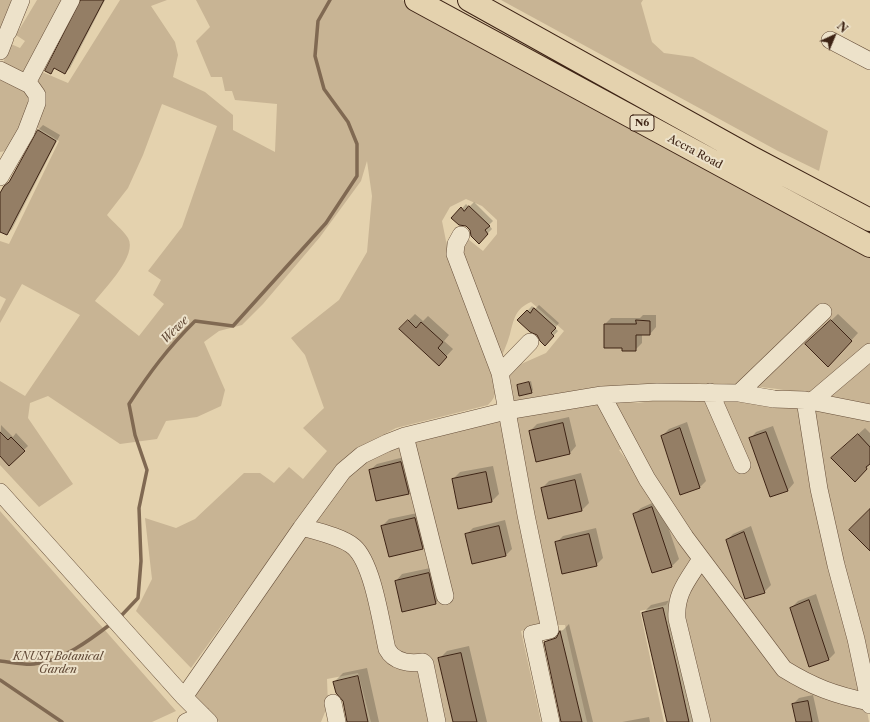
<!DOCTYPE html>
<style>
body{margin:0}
#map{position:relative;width:870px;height:722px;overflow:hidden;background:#e4d2ae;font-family:"Libre Caslon Text",serif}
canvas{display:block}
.north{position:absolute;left:814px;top:16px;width:40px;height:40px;-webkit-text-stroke:3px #ede2ca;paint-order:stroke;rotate:44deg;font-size:11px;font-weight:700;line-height:16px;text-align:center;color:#3e2415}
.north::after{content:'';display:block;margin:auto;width:14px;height:18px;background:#3e2415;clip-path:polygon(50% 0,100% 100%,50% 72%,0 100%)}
</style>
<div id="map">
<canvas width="870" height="722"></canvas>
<div class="north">N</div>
</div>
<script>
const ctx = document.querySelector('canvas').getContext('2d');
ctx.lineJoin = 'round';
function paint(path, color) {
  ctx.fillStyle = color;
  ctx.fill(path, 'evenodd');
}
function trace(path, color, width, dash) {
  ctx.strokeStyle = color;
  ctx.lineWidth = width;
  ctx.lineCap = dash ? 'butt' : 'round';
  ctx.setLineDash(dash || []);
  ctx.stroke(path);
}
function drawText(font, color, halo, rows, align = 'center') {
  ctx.font = font + ' "Libre Caslon Text",serif';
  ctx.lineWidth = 4;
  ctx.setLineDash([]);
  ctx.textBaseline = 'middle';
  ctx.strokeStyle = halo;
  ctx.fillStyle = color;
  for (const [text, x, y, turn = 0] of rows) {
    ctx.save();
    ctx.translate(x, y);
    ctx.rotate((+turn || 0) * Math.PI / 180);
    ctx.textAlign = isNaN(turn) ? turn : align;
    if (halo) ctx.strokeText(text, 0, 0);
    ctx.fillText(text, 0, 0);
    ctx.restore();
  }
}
paint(new Path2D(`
 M0 0H15L0 34Z
 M37 0H68L27 75 2 65 11 44 20 48 25 41 16 35Z
 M120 0H167L151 6 175 42 178 55 173 77 205 92 233 115V130L275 152 277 104 235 100 232 91H225L222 77H211L196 41 210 27 196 0H402L754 192 870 258V406C817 395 756 383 702 383 637 384 573 395 509 403L507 379 512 368 546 353 564 331 531 302C515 309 514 319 510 334 507 345 502 354 499 364L459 255 468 239 483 251 497 234V220L482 206 466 199 450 207 442 221 446 241 495 372C496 385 499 395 488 405L396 428 356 449 338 464 191 668 136 611 152 579 145 518 176 528 195 519 244 473H260L274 483 289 467 303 479 327 451 303 428 324 408 305 355 291 338 339 300 367 252 372 196 367 161 361 181 320 237 263 304 242 325 219 331 204 342 225 390 221 406 197 417 166 421 157 439 120 444 48 396 30 403 28 418 73 484 39 507 0 465V381L25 396 80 315 22 284 0 323V311L6 299 0 296V241L9 244 59 141 33 125 40 71 68 83ZM162 104 217 126 182 227 148 271 161 280 153 295 164 304 139 336 95 301C105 288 138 255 128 238 123 230 113 222 107 215L128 188 143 155Z
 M501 0H643L641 3 652 42 664 53 693 57 828 131 819 171 778 151Z
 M0 76 35 98C29 112 17 151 0 152Z
 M673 398H718L802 407 864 697 790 669 702 548 633 445 619 450 698 557 666 605 640 611 664 722H587L565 625H543L521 631 541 722H371L358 673 327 679 328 705 321 722H219L194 695 305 536 351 550 397 652 366 551 313 522 361 461 439 432 598 402 638 403Z
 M812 406 870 416V671C847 584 826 495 812 406Z
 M0 511 176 711 152 722H0Z
 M701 562 773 658 866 705 869 722H703L681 596Z`), '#c8b494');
paint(new Path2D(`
 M82 0H105L70 68 65 73 55 68 51 72Z
 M43 125 60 135 12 229 7 234 0 231V195L10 181 38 130Z
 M474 202 493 221 489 225 492 229 479 242 467 226 453 218 466 204 469 207Z
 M539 305 559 323 555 328 558 331 545 345 537 334 518 320 532 306 535 309Z
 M415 314 423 321 428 316 449 335 444 341 453 349 439 364 408 321Z
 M838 314 858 333 828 366 813 338Z
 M643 315H656V327L650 334H642V343L635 350 623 347 605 324 611 318H640Z
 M531 381 533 390 531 392 518 385Z
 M569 417 576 446 570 453 530 431 537 424Z
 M687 422 706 481 700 487 662 436 669 429Z
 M1 425 13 437 16 433 28 446 9 464 0 455Z
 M773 426 794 483 788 490 750 439 756 432Z
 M865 428 870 433V464L861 474 840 451Z
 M408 456 415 486 409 493 370 470 377 464Z
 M493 466 499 494 492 501 459 508 453 479 460 472Z
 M581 473 589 503 582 510 549 517 542 488 549 481Z
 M659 500 679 559 672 566 653 572 634 514 641 508Z
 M422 512 429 541 422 548 382 526 389 519Z
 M505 520 512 549 506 555 466 535 473 528Z
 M751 526 771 585 764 592 727 540 733 534Z
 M596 528 603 558 596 565 556 543 563 536Z
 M435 567 442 596 436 603 396 581 402 574Z
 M816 594 835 653 829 659 791 608 798 601Z
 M671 600 699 722H668L643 613 651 605Z
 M569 624 593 722H561L545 642 554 633 563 630Z
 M469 646 487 722H454L439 659 447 651Z
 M367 668 379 722H347L344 700 334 682 343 673Z
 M813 695 819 722H797L793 704 799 698Z
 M649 717 650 722H622Z`), '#0003');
trace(new Path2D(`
 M120 617 138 598 141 561 139 508 147 470 135 435 129 404C150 372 167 349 195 321L233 326 326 223 357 176V144L348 122 324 89 315 56 318 21 330 0
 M0 661C11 662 24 665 34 664 62 661 90 640 112 623
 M0 680 62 722`), '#806952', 3.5);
const building = new Path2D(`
 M81 0H104L65 74 54 68 51 74 45 71Z
 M38 130 56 141 7 235 0 232V193L4 186 9 182Z
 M469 206 490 226 485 230 488 234 479 244 471 236 470 230 466 226 459 225 451 218 461 207 464 211Z
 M534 308 556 328 551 333 554 336 545 346 540 341 537 335 530 332 517 320 527 310 530 313Z
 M408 320 416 328 421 322 443 342 438 348 447 357 439 366 399 329Z
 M636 320 650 321V335H636V351H622V348H604V324H636Z
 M831 320 852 341 828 367 805 344Z
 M529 382 532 393 519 396 517 385Z
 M563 423 570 454 536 462 529 431Z
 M680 428 700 488 680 495 661 436Z
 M0 432 8 440 11 437 25 451 9 466 0 456Z
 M766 432 788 491 770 497 749 438Z
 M858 434 870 447V464L866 467 867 469 855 482 831 458Z
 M401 462 409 494 376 501 369 470Z
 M486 472 492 502 458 509 452 479Z
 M575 480 582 511 548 519 541 488Z
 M652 507 672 567 652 573 633 514Z
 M870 509V551L849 530Z
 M415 518 423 549 389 557 381 526Z
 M499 526 506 556 472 564 465 534Z
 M744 532 765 593 745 599 726 540Z
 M589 534 597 566 562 574 555 542Z
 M429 573 436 604 402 612 395 581Z
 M809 600 829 660 809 667 790 608Z
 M663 608 678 672 689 722H667L642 613Z
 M560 631 582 722H561L544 642 556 638Z
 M461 653 471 697 477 722H453L438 658Z
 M358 676 368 722H347L343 701 336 693 333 682Z
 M808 701 812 722H796L792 704Z`);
paint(building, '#947e65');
trace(building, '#3e2415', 1);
const minor = new Path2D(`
 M8 32 21 0
 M830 40 870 61
 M0 51 5 38
 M0 70 30 85 37 95V103L26 132 0 177
 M27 83 71 0
 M461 235 456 244 455 254 500 373 526 515 550 630 532 634 551 722
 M500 373 530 342
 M710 392 742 465
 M739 393 823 312
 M602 395 647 479 685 537 784 669C813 687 835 695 869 702
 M805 400 819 489 836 565 856 639 870 705
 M811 402 870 352
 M405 436 445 596
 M0 492 184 697 209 722
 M302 527C316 531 343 537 354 547 373 564 381 623 387 649 394 662 409 664 423 662L425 664 437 722
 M701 559C688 580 675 593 677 619L702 722
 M184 697 302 527 343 471 362 455 387 443 405 436 506 411 602 395 657 392 739 393 774 399 805 400 870 413
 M333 703 337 722
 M186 722 202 715`);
const highway = new Path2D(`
 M416 0 870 246
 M469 0 751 157 870 220`);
trace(minor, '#68503b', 18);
trace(highway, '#3e2415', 24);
trace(minor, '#ede2ca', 17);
trace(highway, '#e4d2ae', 22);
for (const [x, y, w] of [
 [642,123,24]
]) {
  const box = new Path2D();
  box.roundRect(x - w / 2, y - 8, w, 16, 3);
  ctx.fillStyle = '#ede2ca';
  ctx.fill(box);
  trace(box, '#3e2415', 1);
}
drawText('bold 10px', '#3e2415', null, [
 ["N6",642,123]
]);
drawText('11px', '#3e2415', '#ede2ca', [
 ["Accra Road",695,152,28]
]);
drawText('italic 11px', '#604835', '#ede2ca', [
 ["KNUST Botanical",58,657],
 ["Garden",58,670]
]);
drawText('italic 12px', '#5f4633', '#ede2ca', [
 ["Wewe",175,330,-44]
]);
</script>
